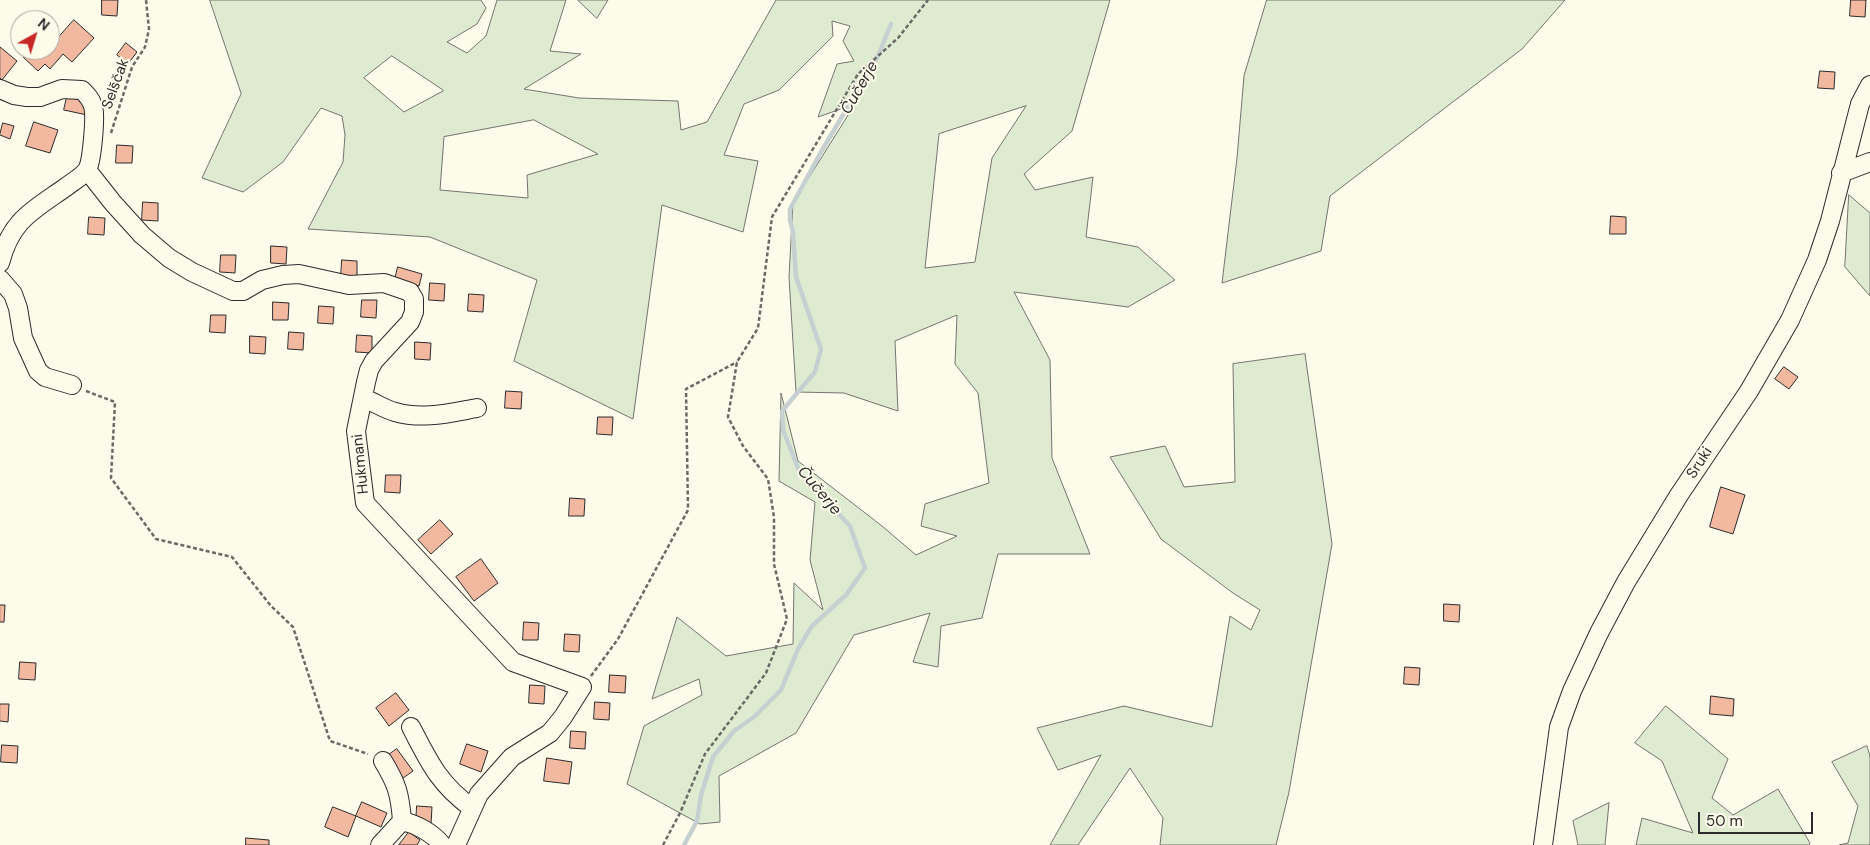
<!DOCTYPE html>
<meta charset="utf-8">
<style>
body{margin:0}
#map{position:relative;width:1870px;height:845px;overflow:hidden;background:#fdfbea;font-family:"DM Sans",sans-serif}
canvas{display:block}
.north{position:absolute;left:10px;top:10px;width:50px;height:50px;box-sizing:border-box;background:#fdfbea;border:1px solid #a9a89e;border-radius:50%;rotate:39deg;font-size:14px;font-weight:700;line-height:20px;text-align:center;color:#2b2b2b}
.north::after{content:'';display:block;margin:auto;width:18px;height:22px;background:#c62828;clip-path:polygon(50% 0,100% 100%,50% 72%,0 100%)}
.scale{position:absolute;left:1698px;top:812px;width:115px;height:22px;box-sizing:border-box;border:2px solid #2b2b2b;border-top:0;padding-left:6px;font-size:15px;line-height:18px;white-space:nowrap;color:#2b2b2b;-webkit-text-stroke:4px #fdfbea;paint-order:stroke}
</style>
<div id="map">
<canvas width="1870" height="845"></canvas>
<div class="north">N</div>
<div class="scale">50 m</div>
</div>
<script>
const ctx = document.querySelector('canvas').getContext('2d');
ctx.lineJoin = 'round';
function paint(path, color) {
  ctx.fillStyle = color;
  ctx.fill(path, 'evenodd');
}
function trace(path, color, width, dash) {
  ctx.strokeStyle = color;
  ctx.lineWidth = width;
  ctx.lineCap = dash ? 'butt' : 'round';
  ctx.setLineDash(dash || []);
  ctx.stroke(path);
}
function drawText(font, color, halo, rows, align = 'center') {
  ctx.font = font + ' "DM Sans",sans-serif';
  ctx.lineWidth = 4;
  ctx.setLineDash([]);
  ctx.textBaseline = 'middle';
  ctx.strokeStyle = halo;
  ctx.fillStyle = color;
  for (const [text, x, y, turn = 0] of rows) {
    ctx.save();
    ctx.translate(x, y);
    ctx.rotate((+turn || 0) * Math.PI / 180);
    ctx.textAlign = isNaN(turn) ? turn : align;
    if (halo) ctx.strokeText(text, 0, 0);
    ctx.fillText(text, 0, 0);
    ctx.restore();
  }
}
const green = new Path2D(`
 M210 0H481L486 8 477 24 447 42 467 53 486 36 497 0H566L550 51 581 54 524 89 579 98 678 101 681 130 707 122 776 0H1110L1072 131 1024 174 1035 190 1093 177 1086 237 1138 247 1175 280 1128 307 1014 292 1050 360 1052 458 1090 554H998L982 618 941 626 938 667 913 662 930 613 854 635 796 733 719 776 720 822 700 824 627 784 644 726 702 695 699 679 652 699 677 617 726 656 793 644 794 583 823 610 810 560 815 502 779 481 781 393 798 461 882 526 916 555 957 536 921 526 925 504 989 483 978 393 955 364 957 315 895 341 898 411 844 393 796 392 789 277 793 203 855 104 818 117 837 64 854 61 843 41 850 26 832 21 833 36 779 90 744 104 724 155 758 161 743 232 662 205 633 419 514 361 537 280 430 237 308 229 343 162 345 135 342 116 321 108 283 162 243 192 202 178 241 94ZM392 56 443 90V91L404 112 364 78ZM1026 106 992 158 975 262 925 268 939 134ZM534 120 598 154 527 175 528 198 440 190 444 137Z
 M578 0H608L597 18Z
 M1267 0H1565L1522 49 1330 196 1321 251 1222 283 1237 158 1244 76Z
 M1849 195 1870 213V296L1845 267Z
 M1305 354 1332 544 1289 792 1276 845H1160L1163 818 1130 768 1078 845H1050L1101 755 1058 770 1037 728 1124 706 1212 727 1230 616 1251 630 1260 610 1233 593 1161 539 1110 457 1165 446 1184 487 1235 482 1233 364Z
 M1666 706 1728 759 1712 798 1733 815 1778 789 1810 843 1809 845H1636L1642 818 1693 833 1662 761 1635 743Z
 M1867 746 1870 756V845H1839L1848 843 1858 806 1832 762Z
 M1609 803 1605 845H1578L1573 821Z`);
paint(green, '#deebd1');
trace(green, '#74746e', 1);
trace(new Path2D(`
 M684 845 697 821 701 795 713 757 734 731 754 717 781 690 798 649 812 626 846 595 865 568 850 526 800 473 783 430 782 411 815 372 821 349 796 277 793 232 790 220V209L821 152 878 56 891 24`), '#c7d0d0', 4.5);
const building = new Path2D(`
 M102 0H118L117 16 102 15Z
 M1851 0H1866L1865 17 1850 16Z
 M74 20 94 38 72 62 63 54 50 69 45 64 38 71 23 57 29 50H50V47Z
 M126 43 137 52 128 64 117 55Z
 M0 47 17 61 2 80 0 78Z
 M1820 71 1835 72 1834 89 1818 88Z
 M67 97 89 102 87 115 64 110Z
 M34 122 58 130 50 153 26 146Z
 M3 123 14 126 10 139 0 135Z
 M117 145 133 146 132 163H116Z
 M143 202 158 203V221L142 220Z
 M1611 216 1626 217V234H1610Z
 M89 217 105 218 104 235 88 234Z
 M271 246 287 247 286 264 271 263Z
 M221 255H236L235 273 220 272Z
 M342 260 357 261V278L341 277Z
 M398 267 422 274 419 286 395 279Z
 M430 283 445 284 444 301 429 300Z
 M469 294 484 295 483 312 468 311Z
 M362 300H377L376 318 361 317Z
 M273 302 289 303 288 320H273Z
 M319 306 334 307 333 324 318 323Z
 M211 315H226L225 333 210 332Z
 M289 332 304 333 303 350 288 349Z
 M357 335 372 336V353L356 352Z
 M250 336 266 337 265 354 250 353Z
 M415 342 431 343 430 360 415 359Z
 M1784 367 1798 377 1789 389 1775 379Z
 M506 391 522 392 521 409 505 408Z
 M598 417H613L612 435 597 434Z
 M386 475H401L400 493 385 492Z
 M1721 487 1745 495 1733 534 1710 527Z
 M570 498 585 499 584 516H569Z
 M440 520 453 534 431 554 418 540Z
 M481 559 498 583 474 601 456 577Z
 M1444 604 1460 605 1459 622 1444 621Z
 M0 605H5L4 622H0Z
 M524 622 539 623 538 640H523Z
 M565 634 580 635 579 652 564 651Z
 M20 662 36 663 35 680 19 679Z
 M1405 667 1420 668 1419 685 1404 684Z
 M610 675 626 676 625 693 609 692Z
 M530 685 545 686 544 704 529 703Z
 M396 693 409 710 389 726 376 708Z
 M1711 696 1734 699 1733 716 1710 714Z
 M595 702 610 703 609 720 594 719Z
 M0 704H9L8 722 0 721Z
 M571 731 586 732 585 749 570 748Z
 M467 744 488 751 481 772 460 764Z
 M2 745 18 746 17 763 1 762Z
 M397 749 413 771 403 778 387 756Z
 M547 758 572 762 569 784 544 781Z
 M362 802 387 813 381 827 356 816Z
 M417 806 432 807 431 824 416 823Z
 M333 807 356 816 348 837 325 827Z
 M409 832 420 840 417 845H399Z
 M246 838 269 840V845H246Z`);
paint(building, '#f2b8a0');
trace(building, '#2b2b2b', 1);
const minor = new Path2D(`
 M0 89 14 95 27 97H40L62 89 82 90C87 95 91 99 93 106 96 116 92 162 87 170 82 177 72 182 66 187 32 211 11 220 0 263
 M87 170 113 203 142 235 169 258 192 272 233 291H243L262 280 283 275 299 274 349 285 384 283 410 292 414 299V312L410 322 374 361 369 370 366 382 356 431 365 503 513 662 582 687 563 717 550 733 512 757 479 794 456 845
 M1841 173 1870 162
 M0 279 13 294 18 308 23 338 38 371 45 377 72 385
 M363 398C374 402 384 409 395 412 423 420 449 413 477 408
 M411 727C429 762 439 784 472 808
 M383 761C397 784 400 794 402 821
 M402 821C416 824 433 833 442 845
 M380 845 402 821
 M1543 845 1559 727 1572 691 1599 633 1626 582 1679 495 1749 391 1790 320 1817 260 1830 221 1860 104 1870 85`);
trace(minor, '#2b2b2b', 20);
trace(new Path2D(`
 M111 133 132 67 145 47 149 29 146 0
 M86 391 115 402 111 478 156 539 232 557 271 606 293 627 330 741 368 754
 M591 676 618 639 688 510 686 389 737 362
 M663 845 680 813 705 754 766 673 787 619 774 564V517L768 479 743 446 728 417 737 362 758 328 772 217 858 74 898 38 928 0`), '#6a6964', 2.5, [4, 2.5]);
trace(minor, '#fdfbea', 18);
drawText('15px', '#2b2b2b', '#fdfbea', [
 ["Selščak",116,84,-70],
 ["Sruki",1700,463,-57],
 ["Hukmani",361,464,-96]
]);
drawText('italic 16px', '#2b2b2b', '#fdfbea', [
 ["Čučerje",860,88,-60],
 ["Čučerje",819,491,50]
]);
</script>
